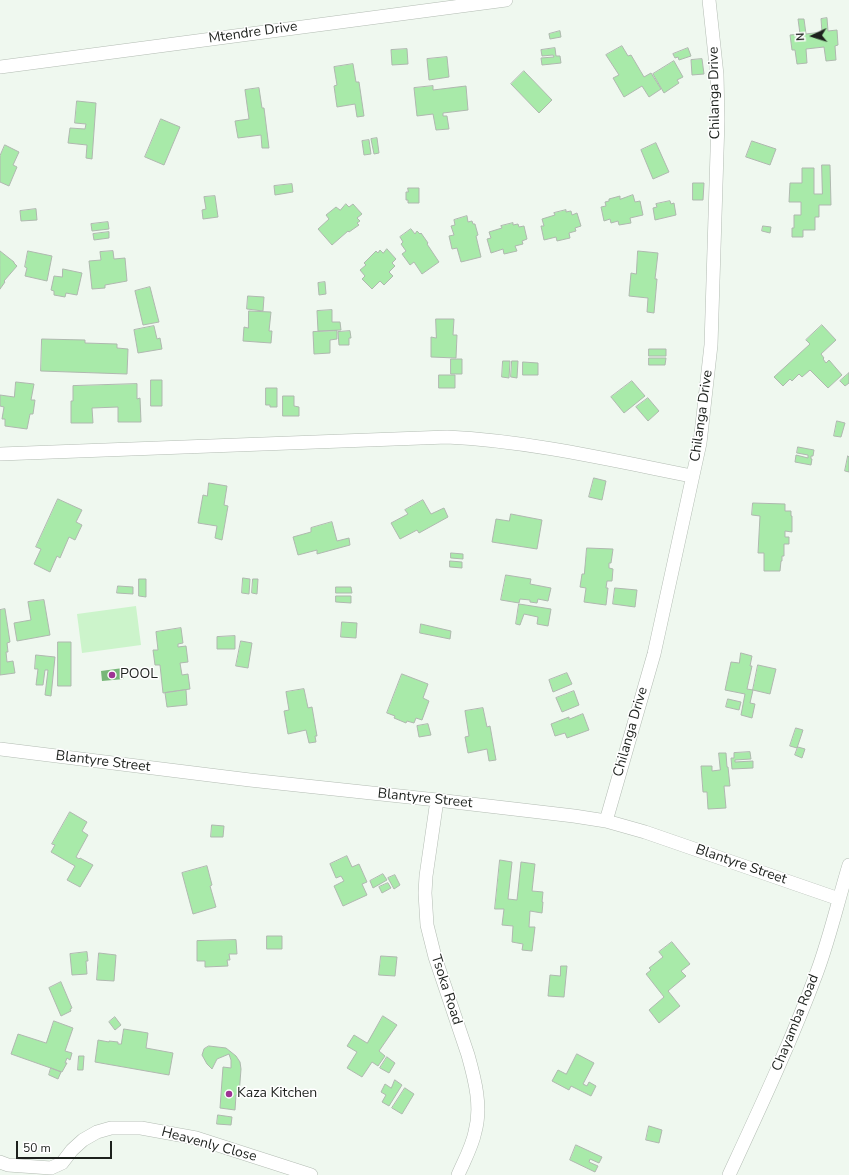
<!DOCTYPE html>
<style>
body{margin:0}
#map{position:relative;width:849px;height:1175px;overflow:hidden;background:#eff8ef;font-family:"Nunito Sans",sans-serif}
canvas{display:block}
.north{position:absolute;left:793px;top:16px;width:40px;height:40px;-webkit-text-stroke:3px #fff;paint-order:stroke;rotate:266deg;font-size:11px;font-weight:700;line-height:16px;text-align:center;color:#1d211d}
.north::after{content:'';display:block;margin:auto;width:14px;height:18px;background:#1d211d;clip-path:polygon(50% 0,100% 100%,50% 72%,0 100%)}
.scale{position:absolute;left:16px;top:1141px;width:96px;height:18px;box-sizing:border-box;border:2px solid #1d211d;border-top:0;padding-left:5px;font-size:12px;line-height:14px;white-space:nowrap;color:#1d211d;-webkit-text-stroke:3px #fff;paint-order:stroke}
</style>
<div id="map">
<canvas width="849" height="1175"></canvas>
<div class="north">N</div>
<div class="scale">50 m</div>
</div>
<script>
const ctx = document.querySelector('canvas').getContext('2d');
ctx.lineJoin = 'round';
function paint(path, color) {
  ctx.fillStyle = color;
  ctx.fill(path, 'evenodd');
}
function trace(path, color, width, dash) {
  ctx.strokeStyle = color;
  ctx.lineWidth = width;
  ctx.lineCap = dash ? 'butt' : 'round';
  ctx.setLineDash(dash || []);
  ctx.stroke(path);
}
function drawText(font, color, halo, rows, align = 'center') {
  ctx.font = font + ' "Nunito Sans",sans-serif';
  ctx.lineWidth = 3;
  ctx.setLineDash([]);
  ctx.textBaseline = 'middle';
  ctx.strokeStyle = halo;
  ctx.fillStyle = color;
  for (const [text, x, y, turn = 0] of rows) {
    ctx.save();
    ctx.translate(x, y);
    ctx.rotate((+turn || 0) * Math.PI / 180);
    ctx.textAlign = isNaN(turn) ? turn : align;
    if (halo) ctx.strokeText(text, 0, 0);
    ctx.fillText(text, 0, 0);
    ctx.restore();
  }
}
paint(new Path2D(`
 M136 606 141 645 82 653 77 614Z`), '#ccf4cb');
paint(new Path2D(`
 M123 668 124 679 102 681 101 671Z`), '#78b779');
const building = new Path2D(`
 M827 18 828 31 837 30 838 45 835 46 836 60 826 61 824 47 806 49 807 63 797 64 795 50H792L790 35 800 34 798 19H804L806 34 822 32 821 19Z
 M560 31 561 37 550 39 549 34Z
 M622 46 628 56 631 55 644 77 651 73 661 89 649 97 642 86 624 97 613 78 619 75 606 55Z
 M555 48 556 56H560L561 63 542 65 541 58 554 57 553 55 542 56 541 50Z
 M688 48 691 56 679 60 678 57 675 58 673 54Z
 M407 49 408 64 392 65 391 50Z
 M447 57 449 77 429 80 427 59Z
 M702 59 704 74 692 75 691 60Z
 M674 61 683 77 677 80 679 83 664 93 653 74Z
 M353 64 356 82H359L364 116 357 117 355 104 337 107 334 86 337 85 334 67Z
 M524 71 552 100 539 113 511 84Z
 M433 86V90L466 86 468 110 443 113V116H447L449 129 436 130 433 114 417 116 414 88Z
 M259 88 262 108H264L269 148H262L261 135 238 138 235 121 249 119 245 90Z
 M77 101 96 103 92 159 86 158 87 145 68 143 70 128 85 129 86 124 75 123Z
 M161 119 180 127 164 165 145 157Z
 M377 138 379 153 374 154 371 139Z
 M369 140 371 154 364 155 362 141Z
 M752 141 776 149 770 165 746 157Z
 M656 143 669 172 653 179 641 150Z
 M5 145 19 152 13 165 17 167 9 186 0 182V156Z
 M822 165H830L831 205H819V217H815V230H803V237H792V228H794V215H801V202H789L790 183H802V168H814V194H822Z
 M693 183H704L703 200H693Z
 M292 184 293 192 275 195 274 186Z
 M408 188H419V203H408V200H406V192H408Z
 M633 195 635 202 640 201 643 215 630 218 631 223 619 225 618 221 611 223 610 219 604 221 601 207 606 206 605 202 609 201V199L620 196V199Z
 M215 196 218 217 203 219 202 210 206 209 204 197Z
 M670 201 671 204 674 203 676 215 655 220 653 208 657 207 656 204Z
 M346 204 349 207 353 204 362 214 357 218 360 221 357 223 359 225 349 232 348 231 332 245 318 229 329 219 326 215 336 207 340 210Z
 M36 209 37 220 21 221 20 211Z
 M566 210V212L571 211 572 215 577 213 581 226 575 228 576 231 569 233 570 238 557 241 556 237 544 240 541 226H544L542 219 555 215 554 213Z
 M467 216 468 222 472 221 473 224H475L478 235 476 236 481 257 461 262 457 248 452 249 449 236 454 235 451 226 455 225 454 220Z
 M108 222 109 229 92 231 91 224Z
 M513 223V225L518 224 519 227 524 226 527 239 522 241 523 244 515 246 517 251 504 254 503 249 491 253 487 239 491 238 489 232 502 228 501 226Z
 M763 226 771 227 770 233 762 231Z
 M411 229 415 234 417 231 420 234 421 233 428 243 427 244 439 262 422 274 414 262 410 265 402 254 406 251 401 244 403 242 400 237Z
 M109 232V238L94 240 93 234Z
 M387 249 396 259 392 263 395 266 389 272 393 276 384 285 380 281 372 289 362 279 365 276 360 270 366 265 364 263 376 251 378 253 380 250 383 253Z
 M0 251 14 262V263L17 266 4 281 5 282 0 289Z
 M28 251 52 256 47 281 25 276 27 268 25 267Z
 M113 251 114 259 125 258 127 281 105 285V288L92 289 89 261 101 260 100 252Z
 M638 251 658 253 655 279H657L654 313 647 312 648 298 629 296 631 273 636 274Z
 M63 269 82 273 77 295 66 293 65 297 54 295V291L51 290 54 276 62 277Z
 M325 282 326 294 319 295 318 283Z
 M150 287 159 322 143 325 135 291Z
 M248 296 264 297 263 311 247 309Z
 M332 310V322H340L341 330 318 331 317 311Z
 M249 311 271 312 269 331H272L271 343 243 341 244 327 248 328Z
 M436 319H454L453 335H457L456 358 431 357V337L436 338Z
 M822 325 836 340 821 354 824 358 823 359 826 363 829 360 842 375 828 388 810 370 802 377 799 374 792 381 790 379 783 386 774 377 810 344 806 340Z
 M154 326 157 339 160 338 162 349 138 353 134 330Z
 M337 331V339L330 340V353L314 354 313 332Z
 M350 331 351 338H349V345H339L338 332Z
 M42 339 85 340V343L117 344V348L128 349 127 374 41 371Z
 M649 349H666V356H649Z
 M649 358H666L665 365H649Z
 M451 359H462V374H451Z
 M503 361H510L509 378 502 377Z
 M512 361H518L517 378 511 377Z
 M523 362 538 363V375H523Z
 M849 373V383L845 386 840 381Z
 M439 375H455V388H439Z
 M151 380H162V406H151Z
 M632 381 645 396 624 413 611 397Z
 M16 382 34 384 31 400H35L33 414H30L27 429 5 426V419H2L4 407 0 406V395L14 397Z
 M137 384V399L140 398 141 422H118V407L92 408 93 423H71V401H73V386Z
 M266 388H277V407H270V405H266Z
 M283 396H294V406L299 407V416H283Z
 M648 398 659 411 648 421 636 407Z
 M837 421 845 423 841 437 834 436Z
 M798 447 814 450 813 456H811V459H812L811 465 795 462 796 455 808 458V455L797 453Z
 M848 456 849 457V472L845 471Z
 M594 478 606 481 602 500 589 497Z
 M209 483 227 486 224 505 228 506 222 540 215 538 217 526 198 523 203 495 207 496Z
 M58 499 82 510 76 522 82 525 75 540 69 537 60 558 57 556 50 572 34 564 41 549 36 547Z
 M423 500 431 514 444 508 448 517 419 533 417 530 400 539 391 523 408 514 405 510Z
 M753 503 785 504V511H791V516H792V532L785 531V537H789V544H784V556H782V561H781L780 571H764V553H758L760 516 752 515Z
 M511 514 542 520 537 549 492 542 496 519 509 521Z
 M332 522 337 541 349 538 350 545 317 554V550L298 555 293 537 311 532V528Z
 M587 548 613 549 611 563H609V568L613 569 612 581H607L606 588H608L606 605 584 602 586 588 580 587 582 574H584Z
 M451 553 463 554V559L451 558Z
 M450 561 462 562V568L450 567Z
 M506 575 531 579 530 584 551 588 548 601 538 599 537 603 530 602V600L520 599 519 603 501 600Z
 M243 578 250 579 249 594 242 593Z
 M139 579H146V597L139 596Z
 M253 579H258L257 594 252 593Z
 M118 586 133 587V594L117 593Z
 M336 587H351L352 593H336Z
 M615 588 637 590 635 607 613 604Z
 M336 596H351V603L336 602Z
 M44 600 50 635 17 641 14 623 31 620 28 602Z
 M519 604 551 609 548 626 537 624 538 617 524 614 520 625 516 624Z
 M5 609 10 642 7 643 8 652H6L7 662 13 661 15 673 0 675V610Z
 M342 622 357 623 356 638 341 637Z
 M421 624 451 631 450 639 420 633Z
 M181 628 183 643 178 644V647L186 646 188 662 180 663 182 675 188 674 190 689 163 693 160 665H155L153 650H158L156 632Z
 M235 636V649H217V637Z
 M241 641 252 643 248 668 236 666Z
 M58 642H71V686H58Z
 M741 653 752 656 750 666H752L747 689 753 690 750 703 755 704 752 718 741 715 745 694 725 690 731 662 739 663Z
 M36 655 55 657 51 696 45 695 48 670H45L43 685H36L38 669H35Z
 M758 665 776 669 770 694 753 690Z
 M567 673 572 684 553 692 549 680Z
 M402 674 428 684 423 698 429 701 422 720 416 718 414 723 407 721 406 723 394 718 395 716 387 713Z
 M304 689 308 708 312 707 317 736H315L316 742 309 743 306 730 288 734 284 711 289 710 286 692Z
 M186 690 187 705 167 707 165 693Z
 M574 691 579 705 562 712 556 698Z
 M728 699 741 702 739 710 726 707Z
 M483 708 487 727 490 726 496 760 489 761 487 749 468 753 465 737 469 736 465 711Z
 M583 714 589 730 567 738 565 733 555 736 551 724 569 717V719Z
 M428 724 431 735 419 737 417 726Z
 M796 728 803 730 797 748 790 746Z
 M798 747 805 749 802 758 795 755Z
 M750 752 751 759 735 760V762L753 761V768L732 769 731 758H734V753Z
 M719 753H726L727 767H728L730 786H724L726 808 708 809 707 792H703L701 766H712V771L720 770Z
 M70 812 87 822 82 831 88 835 76 857 79 859 80 858 93 865 80 887 67 880 75 866 51 852 55 845 52 844Z
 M212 825 224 826 223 837H211Z
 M347 856 352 867 359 864 367 882 362 884 367 895 343 906 334 886 344 881 341 876 336 878 330 864Z
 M500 860 512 862 508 899 517 900 521 862 535 864 532 891 543 892 542 902H543L542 913 530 911 529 927H535L532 951 522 950 523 944 512 942 513 926 502 925 504 909H495Z
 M207 866 212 885 210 886 216 907 193 914 182 873Z
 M383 874 387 880 373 888 370 881Z
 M395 875 400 885 394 889 388 878Z
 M388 883 391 888 382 893 379 887Z
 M267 936H282V949H267Z
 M236 940 237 954H229L230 960H227L228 966 205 967V961H197V941Z
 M672 942 690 964 681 971 686 976 668 991 680 1006 659 1023 649 1010 664 997 646 974 651 970 649 968 663 957 659 952Z
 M87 952 88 961H86L87 974 72 975 70 954Z
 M99 953 116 955 114 981 97 980Z
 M381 956 397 957 395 976 379 975Z
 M561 966H567L564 997 548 996 550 975 560 976Z
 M61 982 72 1008 70 1009 71 1011 61 1016 49 988Z
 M383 1016 397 1025 379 1051 385 1056 378 1066 372 1062 362 1077 347 1068 357 1052 347 1046 354 1035 367 1043Z
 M115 1017 121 1025 115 1030 109 1022Z
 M54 1021 73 1028 65 1051 72 1053 70 1060 67 1058 65 1063H67L62 1072 11 1054 18 1034 46 1043Z
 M124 1029 148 1033 146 1048 173 1053 169 1075 95 1062 98 1040 109 1042V1041L118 1042V1044H121Z
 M209 1046 226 1048 236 1056 240 1062 241 1069 239 1095H236L235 1110 220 1108 223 1067 231 1068V1060L229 1054 217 1059 212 1069 207 1064 202 1055 204 1049Z
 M577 1054 594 1063 583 1084 587 1086 589 1082 596 1086 591 1096 571 1086 569 1090 552 1081 558 1070 566 1074Z
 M79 1056H84L83 1070H78Z
 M387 1057 395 1063 389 1073 380 1068Z
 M51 1068 61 1072 58 1079 49 1075Z
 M395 1080 402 1085 389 1106 382 1102 386 1095 381 1092 385 1084 391 1088Z
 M405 1088 414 1094 402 1114 392 1108Z
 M218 1115 232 1117 231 1125 217 1124Z
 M649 1126 662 1130 659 1143 646 1140Z
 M576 1145 602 1157 599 1163 590 1159 589 1162 598 1166 595 1172 570 1160Z`);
paint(building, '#a8eaa9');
trace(building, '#afb8af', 1);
const minor = new Path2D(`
 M0 67 506 0
 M0 454 447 437C530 441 611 460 692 476
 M0 749 250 780 437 800 574 816 606 821 645 832 839 899
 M437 800 426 876 425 893 427 925 435 957 468 1055C475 1080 482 1107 475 1132 472 1147 464 1161 458 1175
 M606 821 654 654 700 443 711 345 718 120 717 75 709 0
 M0 1162 8 1165 51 1168 62 1163 72 1150 83 1140 97 1132 111 1128H141L196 1138 311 1175
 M729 1175C760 1108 791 1042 817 972 830 937 838 901 849 865`);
trace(minor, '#b3bcb3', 14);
trace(minor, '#fff', 13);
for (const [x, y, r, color] of [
 [112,675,4,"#9e3394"],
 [229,1094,4,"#9e3394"]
]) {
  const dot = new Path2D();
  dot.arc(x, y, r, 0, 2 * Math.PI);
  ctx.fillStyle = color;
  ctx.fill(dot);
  trace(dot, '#fff', 1.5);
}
drawText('14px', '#1d211d', '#fff', [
 ["Mtendre Drive",253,33,-8],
 ["Chilanga Drive",715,93,-91],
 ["Chilanga Drive",702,416,-82],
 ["Chilanga Drive",631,732,-74],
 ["Blantyre Street",103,762,7],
 ["Blantyre Street",425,799,6],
 ["Blantyre Street",741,865,19],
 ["Tsoka Road",446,990,72],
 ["Chayamba Road",796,1023,-68],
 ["Heavenly Close",209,1145,15]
]);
drawText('14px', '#1d211d', '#fff', [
 ["POOL",120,675],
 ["Kaza Kitchen",237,1094]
], 'left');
</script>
